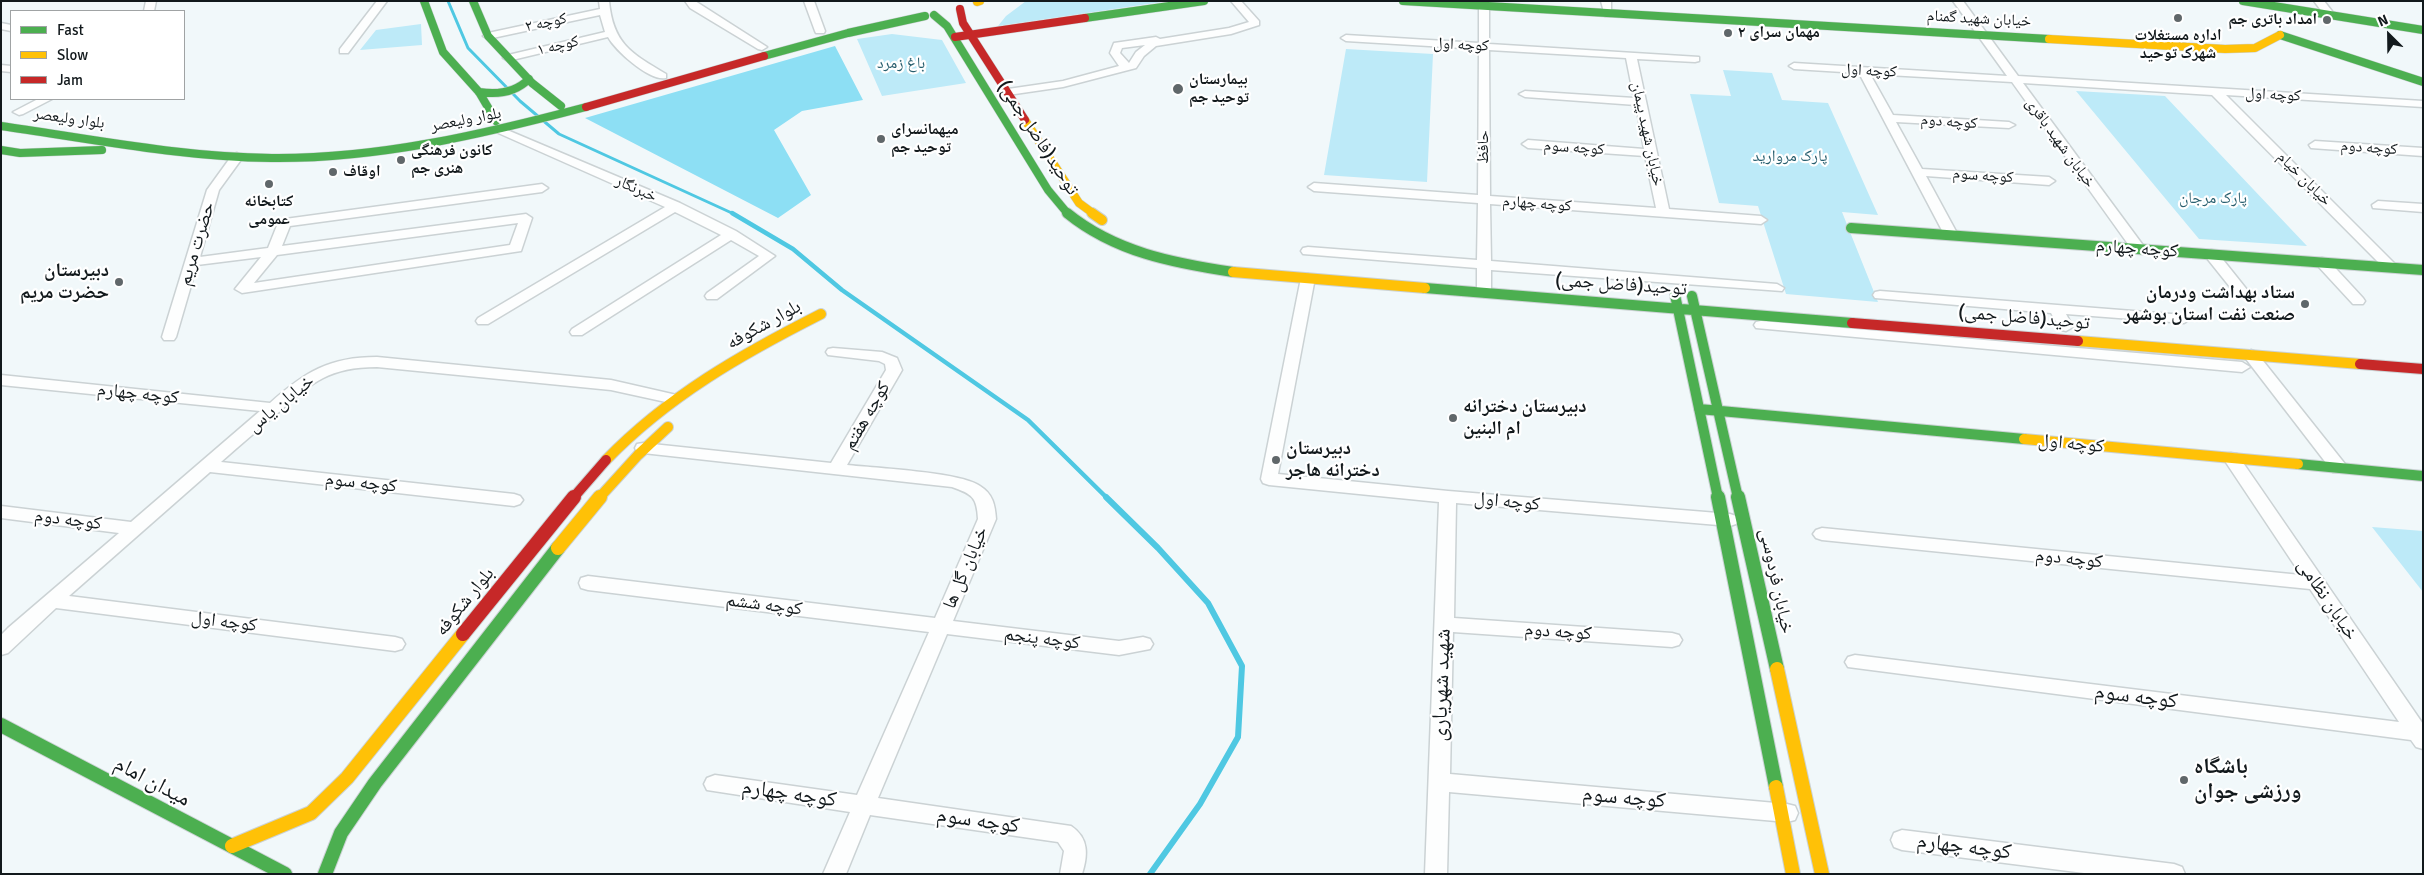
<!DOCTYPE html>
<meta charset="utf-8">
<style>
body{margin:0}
#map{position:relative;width:2424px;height:875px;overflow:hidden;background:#f1f8fa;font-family:Signika,sans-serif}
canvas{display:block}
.frame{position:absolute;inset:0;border:2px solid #12191c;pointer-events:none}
.legend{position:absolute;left:10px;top:10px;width:175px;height:90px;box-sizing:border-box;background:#fff;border:1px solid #a0a3a4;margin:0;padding:6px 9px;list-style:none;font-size:15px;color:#12191c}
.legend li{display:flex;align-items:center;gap:10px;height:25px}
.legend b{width:25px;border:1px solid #a0a3a4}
.north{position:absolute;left:2364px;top:10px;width:50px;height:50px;-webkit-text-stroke:4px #fff;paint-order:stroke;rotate:337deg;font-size:14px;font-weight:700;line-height:20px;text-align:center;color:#12191c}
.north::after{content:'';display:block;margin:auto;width:18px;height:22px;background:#12191c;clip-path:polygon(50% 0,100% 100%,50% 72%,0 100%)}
</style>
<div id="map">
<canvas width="2424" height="875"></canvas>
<div class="frame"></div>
<ul class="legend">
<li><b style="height:6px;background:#4caf50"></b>Fast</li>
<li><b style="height:6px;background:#ffc107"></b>Slow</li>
<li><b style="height:6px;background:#c62828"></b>Jam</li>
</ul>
<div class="north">N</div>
</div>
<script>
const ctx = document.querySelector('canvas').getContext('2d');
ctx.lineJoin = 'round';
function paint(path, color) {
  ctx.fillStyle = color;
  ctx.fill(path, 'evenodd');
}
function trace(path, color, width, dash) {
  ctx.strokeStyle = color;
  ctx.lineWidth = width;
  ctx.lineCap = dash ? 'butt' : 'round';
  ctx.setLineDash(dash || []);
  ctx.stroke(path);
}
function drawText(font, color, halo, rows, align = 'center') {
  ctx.font = font + ' Signika,"Noto Naskh Arabic",sans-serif';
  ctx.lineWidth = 4.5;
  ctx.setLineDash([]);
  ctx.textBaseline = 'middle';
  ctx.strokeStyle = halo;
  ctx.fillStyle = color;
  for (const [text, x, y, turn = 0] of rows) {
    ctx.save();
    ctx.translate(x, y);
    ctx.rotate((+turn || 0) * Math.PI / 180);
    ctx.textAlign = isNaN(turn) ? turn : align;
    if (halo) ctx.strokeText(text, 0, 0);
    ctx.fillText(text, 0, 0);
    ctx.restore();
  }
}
paint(new Path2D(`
 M1026 1H1169L998 26 1006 16Z
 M421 24 422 45 360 50 376 30Z
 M892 34 942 40 966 83 882 96 857 39Z
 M1346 49 1433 54 1427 182 1324 175Z
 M1723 70 1772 73 1782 100 1828 103 1878 215 1842 212 1878 302 1786 294 1758 206 1719 203 1690 94 1731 96Z
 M2076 91 2165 96 2307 246 2199 239Z
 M2372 527 2423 531V592Z`), '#bdeaf8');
paint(new Path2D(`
 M835 46 863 100 802 111 774 130 811 195 778 218 585 118Z`), '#8ddff4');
trace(new Path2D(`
 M448 1 468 48 520 101 559 134 734 214`), '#4fc8e2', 3);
trace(new Path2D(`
 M732 213 793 249 842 290 1028 420 1107 498`), '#4fc8e2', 4.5);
trace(new Path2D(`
 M1106 497 1158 548 1208 603 1242 666 1238 737 1200 804 1150 874`), '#4fc8e2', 6);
const street = new Path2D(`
 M146 1H156L154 11H144Z
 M377 1H387L348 53H340V49Z
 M599 1H609C613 44 631 53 666 74V78C650 82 615 50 608 37L508 61 503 58 504 56 605 32 600 15 488 39 483 36 488 33 600 9Z
 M685 1H695L767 47 762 50 758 49 690 8Z
 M804 1H814L825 31 824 33H816L815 31Z
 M1231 1H1241L1259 21V25L1231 34 1156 46 1144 56 1136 68 1063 87 1008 95 1002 92 1008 89 1063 81 1119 66 1110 53 1114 43 1156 37 1160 39 1229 28 1249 22ZM1145 45 1136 52 1129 63 1120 53 1122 48Z
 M1479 1H1489V44L1699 57V61L1695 62 1637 59 1669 209 1761 216 1767 220 1761 224 1490 204 1491 261 1777 284 1784 288 1782 291 1491 270V293L1484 297 1477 293V268L1303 254 1301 251 1303 248 1308 247 1477 260 1478 203 1314 191 1308 187 1314 183 1478 195 1479 49 1346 41 1341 38 1346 35 1479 43ZM1489 50 1626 58 1634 98 1525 91 1519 94 1525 97 1636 105 1644 149 1528 140 1522 144 1528 148 1645 156 1656 208 1490 196Z
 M1601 1H1611V16H1605Z
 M1953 1H1963L2018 76 2423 101V107L2226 95 2398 267 2396 270H2386L2212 95 2023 83 2145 248 2138 252 2133 251 2012 82 1870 74 1893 115 2009 122 2015 125 2009 128 1896 122 1922 169 2049 177 2055 181 2049 185 1926 176 1958 235 1951 239 1946 238 1859 73 1794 69 1789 66 1794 63 2007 76Z
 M2314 1H2324L2335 15 2334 17H2326Z
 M1 23 11 25V31L1 29Z
 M1 65 11 66V72L1 71Z
 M38 99H52L23 114 19 115 13 112Z
 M500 127 680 203 736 231 775 256 717 299H707L705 296 707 293 759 256 731 240 582 335H572L570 332 572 329 721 235 675 212 488 324H478L476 321 478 318 665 207 496 132 494 130 496 128Z
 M2315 141 2423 148V156L2311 148 2309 145Z
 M237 153 243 157 219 190 200 257 268 248 278 223 285 219 542 184 548 188 542 192 290 226 282 246 526 214 532 218 521 251 242 293 235 289 261 257 197 265 176 337 174 340H164L162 337 207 190 233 154ZM518 223 510 245 254 283 277 255Z
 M2378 201 2423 204V212L2373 208 2372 205Z
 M2211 250 2216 251 2248 291 2250 294 2248 297H2238L2206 257 2204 254Z
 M2322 258 2327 259 2363 298 2365 301 2363 304H2353L2317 265 2315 262 2317 259Z
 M1308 274 1315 278 1278 474 1448 491 1730 514 1736 516 1739 520 1736 524 1730 526 1456 503 1454 618 1672 633 1679 635 1682 640 1679 645 1672 647 1453 632 1450 774 1787 804 1795 806 1798 813 1795 820 1787 822 1449 792 1447 874H1425L1439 502 1269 485 1263 483 1261 479 1301 278Z
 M1880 291 2184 315 2191 319 2184 323 2066 314 2073 327 2066 331 2061 330 2051 313 1875 298 1873 295 1875 292Z
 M1761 321 2242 362 2250 367 2242 372 1756 328 1754 325 1756 322Z
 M833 348 882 352 897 358 902 370 847 465C874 468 961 472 980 486 993 494 995 505 996 519L953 621 1119 641 1143 637 1150 639 1153 644 1150 649 1119 655 947 634 878 798 1071 826C1089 838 1088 855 1082 874H1060L1064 851 1058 842 870 815 846 874H823L850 812 707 790 704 784 707 778 715 775 857 795 929 632 588 590 581 588 579 583 581 578 588 576 935 618 978 519C977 497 972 494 952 487L643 453 637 452 635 448 637 444 643 443 831 463 886 370 885 364 879 361 828 355 826 352 828 349Z
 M2251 350 2256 352 2345 464 2347 468 2345 472H2333L2243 355Z
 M377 357 611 380 681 396 683 399 675 404 611 390 377 367C330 367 312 382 279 412 260 428 240 445 221 462L514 494 520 496 523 500 520 504 514 506 210 472 69 596 395 637 402 639 405 644 402 649 395 651 56 608 8 653 1 655V635L8 628 119 533 1 518V506L131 522 260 411 1 385V375L270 403C305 372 329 357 377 357Z
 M2231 453 2237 454 2423 724V749L2416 747 2411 740 1848 667 1845 662 1848 657 1855 655 2399 722 2310 589 1822 540 1816 538 1813 534 1816 530 1822 528 2301 575 2223 458 2225 454Z
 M1902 830 2174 864 2182 867 2185 874H2092L1902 850 1894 847 1891 840 1894 833Z`);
const fastFar2 = new Path2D(`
 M424 1 443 52 479 92 496 121
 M473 1 488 36 532 83 561 106
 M1403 1 2049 39
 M2243 1 2423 30
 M934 15 947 26 1048 190 1068 214
 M1085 18 1204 1
 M2280 35 2423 82
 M764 56 848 33 925 16
 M479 92C498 95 515 93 529 79
 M1 126C91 139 181 157 272 158 379 159 484 134 586 107
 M1 150 20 153 102 150`);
const fastFar1 = new Path2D(`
 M1067 213C1115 252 1173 263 1233 272
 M1851 228 2423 270
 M1425 288 1852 323
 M1675 295 1718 498
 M1692 296 1738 498
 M1699 409 2024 439
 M2298 464 2423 476`);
const fast = new Path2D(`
 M1718 497 1776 787
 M1738 497 1777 669
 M1 725 285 874
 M325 874 341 833 375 783 558 548`);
const slowFar2 = new Path2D(`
 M977 2 980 1
 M2049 39 2225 49 2255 48 2280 35
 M1025 120 1079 203 1094 214`);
const slowFar1 = new Path2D(`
 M1092 213 1102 220
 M1233 272 1425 288
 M2078 341 2360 364
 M2024 439 2298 464
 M606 460C668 396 742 354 821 314
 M599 498 638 455 668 427`);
const slow = new Path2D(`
 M558 548 600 497
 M1777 669 1822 874
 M1776 787 1793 874
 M232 846 311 813 347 778 463 634`);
const jamFar2 = new Path2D(`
 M960 9 963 23 1025 120
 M955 37 1085 18
 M586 107 764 56`);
const jamFar1 = new Path2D(`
 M1852 323 2078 341
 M2360 364 2423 369
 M573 498 606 460`);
const jam = new Path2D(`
 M463 634 574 497`);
trace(street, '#cbd2d4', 3);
trace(fastFar2, '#cbd2d4', 9);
trace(fastFar1, '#cbd2d4', 12);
trace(fast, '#cbd2d4', 16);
trace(slowFar2, '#cbd2d4', 9);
trace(slowFar1, '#cbd2d4', 12);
trace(slow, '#cbd2d4', 16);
trace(jamFar2, '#cbd2d4', 9);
trace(jamFar1, '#cbd2d4', 12);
trace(jam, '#cbd2d4', 16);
paint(street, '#fdfefe');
trace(fastFar2, '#4caf50', 8);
trace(fastFar1, '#4caf50', 10);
trace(fast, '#4caf50', 14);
trace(slowFar2, '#ffc107', 8);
trace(slowFar1, '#ffc107', 10);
trace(slow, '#ffc107', 14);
trace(jamFar2, '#c62828', 8);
trace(jamFar1, '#c62828', 10);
trace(jam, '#c62828', 14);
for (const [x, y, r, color] of [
 [2178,18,5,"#60676a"],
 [2327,20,5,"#60676a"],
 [1728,33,5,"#60676a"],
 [1178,89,6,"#60676a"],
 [881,139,5,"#60676a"],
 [401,160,5,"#60676a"],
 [333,172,5,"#60676a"],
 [269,184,5,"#60676a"],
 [119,282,5,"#60676a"],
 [2305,304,5,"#60676a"],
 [1453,418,5,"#60676a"],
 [1276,460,5,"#60676a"],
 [2184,780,5,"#60676a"]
]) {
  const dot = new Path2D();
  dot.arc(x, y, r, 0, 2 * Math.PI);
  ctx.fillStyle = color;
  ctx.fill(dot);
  trace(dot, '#fff', 2);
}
drawText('16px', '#12191c', '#fff', [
 ["خیابان شهید گمنام",1979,19,3],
 ["کوچه ۲",546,23,-12],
 ["کوچه اول",1461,45,3],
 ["کوچه ۱",558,46,-13],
 ["کوچه اول",1869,71,3],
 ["کوچه اول",2273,95,3],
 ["بلوار ولیعصر",69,119,8],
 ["بلوار ولیعصر",466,120,-11],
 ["کوچه دوم",1949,122,4],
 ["خیابان شهید پیمان",1647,134,78],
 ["خیابان شهید باقری",2060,143,54],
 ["حافظ",1484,147,-90],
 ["کوچه سوم",1574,148,4],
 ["کوچه دوم",2369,148,4],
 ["کوچه سوم",1983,176,4],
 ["خیابان خیام",2304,179,45],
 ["خبرنگار",636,189,24],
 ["کوچه چهارم",1537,204,4]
]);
drawText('bold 16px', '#12191c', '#fff', [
 ["امداد باتری جم",2317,20,"right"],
 ["مهمان سرای ۲",1738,33],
 ["اداره مستغلات",2178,36,"center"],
 ["شهرک توحید",2178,54,"center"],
 ["بیمارستان",1189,80],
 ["توحید جم",1189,98],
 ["میهمانسرای",891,130],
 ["توحید جم",891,148],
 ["کانون فرهنگی",411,151],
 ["هنری جم",411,169],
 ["اوقاف",343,172],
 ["کتابخانه",269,202,"center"],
 ["عمومی",269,220,"center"]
], 'left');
drawText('16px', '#285f6f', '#fff', [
 ["باغ زمرد",901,64],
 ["پارک مروارید",1790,157],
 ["پارک مرجان",2213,199]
]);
drawText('19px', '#12191c', '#fff', [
 ["توحید(فاضل جمی)",1038,138,57],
 ["حضرت مریم",197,244,-73],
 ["کوچه چهارم",2137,249,4],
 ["توحید(فاضل جمی)",1621,285,4],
 ["توحید(فاضل جمی)",2024,318,5],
 ["بلوار شکوفه",764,325,-29],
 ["کوچه چهارم",138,394,6],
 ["خیابان یاس",281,404,-39],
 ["کوچه هفتم",867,416,-60],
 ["کوچه اول",2071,444,5],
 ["کوچه سوم",361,483,6],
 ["کوچه اول",1507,502,5],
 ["کوچه دوم",68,520,7],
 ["کوچه دوم",2069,559,6],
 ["خیابان گل ها",966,568,-67],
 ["خیابان فردوسی",1776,581,78],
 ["خیابان نظامی",2327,600,56],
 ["بلوار شکوفه",465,602,-51],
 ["کوچه ششم",764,605,7],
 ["کوچه اول",224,622,7],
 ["کوچه دوم",1558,632,4],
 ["کوچه پنجم",1042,639,7]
]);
drawText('bold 19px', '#12191c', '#fff', [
 ["دبیرستان",109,271],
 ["حضرت مریم",109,293],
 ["ستاد بهداشت ودرمان",2295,293],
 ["صنعت نفت استان بوشهر",2295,315],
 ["دبیرستان دخترانه",1463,407,"left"],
 ["ام البنین",1463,429,"left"],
 ["دبیرستان",1286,449,"left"],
 ["دخترانه هاجر",1286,471,"left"]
], 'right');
drawText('22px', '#12191c', '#fff', [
 ["شهید شهریاری",1442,685,-88],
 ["کوچه سوم",2136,697,7],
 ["میدان امام",152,782,28],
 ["کوچه چهارم",789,794,8],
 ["کوچه سوم",1624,798,5],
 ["کوچه سوم",978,821,8],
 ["کوچه چهارم",1964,847,7]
]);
drawText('bold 22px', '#12191c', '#fff', [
 ["باشگاه",2194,767],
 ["ورزشی جوان",2194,792]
], 'left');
</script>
